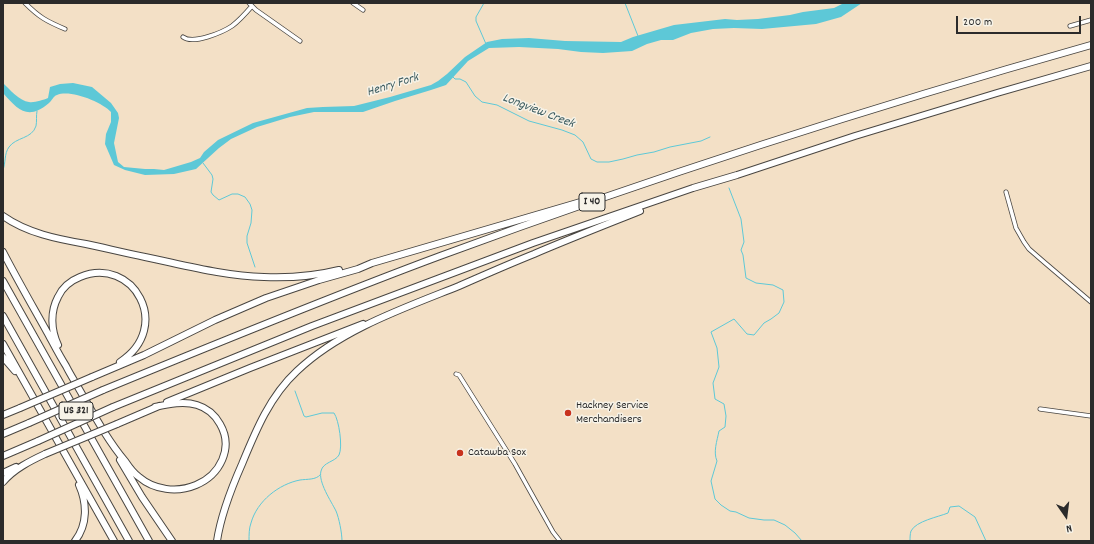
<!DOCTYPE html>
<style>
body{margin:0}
#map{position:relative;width:1094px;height:544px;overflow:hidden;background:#f3e0c6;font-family:Dekko,sans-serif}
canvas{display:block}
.frame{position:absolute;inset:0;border:4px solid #2b2b2b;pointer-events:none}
.north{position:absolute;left:1046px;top:496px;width:40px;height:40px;-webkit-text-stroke:3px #f7f3e8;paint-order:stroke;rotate:166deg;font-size:11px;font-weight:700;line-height:16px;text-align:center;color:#2b2b2b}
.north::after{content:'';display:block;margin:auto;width:14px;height:18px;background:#2b2b2b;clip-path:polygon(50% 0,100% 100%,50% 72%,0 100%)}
.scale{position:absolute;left:956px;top:16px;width:125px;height:18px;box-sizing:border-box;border:2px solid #2b2b2b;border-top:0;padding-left:5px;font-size:12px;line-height:14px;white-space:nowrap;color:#2b2b2b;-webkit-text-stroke:3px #f7f3e8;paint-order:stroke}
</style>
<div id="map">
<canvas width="1094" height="544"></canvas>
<div class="frame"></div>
<div class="north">N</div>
<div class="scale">200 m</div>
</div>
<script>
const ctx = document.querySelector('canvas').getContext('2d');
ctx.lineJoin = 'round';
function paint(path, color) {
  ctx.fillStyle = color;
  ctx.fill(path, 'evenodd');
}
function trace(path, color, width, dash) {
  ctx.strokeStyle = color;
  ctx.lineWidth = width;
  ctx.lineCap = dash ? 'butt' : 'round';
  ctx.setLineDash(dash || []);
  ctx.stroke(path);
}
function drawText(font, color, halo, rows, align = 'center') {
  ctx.font = font + ' Dekko,sans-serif';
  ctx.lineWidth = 3;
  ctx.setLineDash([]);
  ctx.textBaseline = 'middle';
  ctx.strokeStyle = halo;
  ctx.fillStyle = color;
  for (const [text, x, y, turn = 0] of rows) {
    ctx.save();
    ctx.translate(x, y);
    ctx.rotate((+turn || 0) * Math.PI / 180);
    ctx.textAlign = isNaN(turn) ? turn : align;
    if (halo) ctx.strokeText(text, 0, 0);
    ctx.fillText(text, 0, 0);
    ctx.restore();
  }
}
paint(new Path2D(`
 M844 3H862L841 17 816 24 762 29 734 28 713 29 691 33 673 40H661L647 44 632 51 603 53 581 52 558 49 519 47 489 48 468 61 446 85 431 90 395 101 363 112H314L290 117 257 127 231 139 219 148 196 169 174 174 145 175 125 170 114 165 105 144 106 134 111 122V112C102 102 70 89 57 95 53 96 52 101 49 103 28 121 18 110 3 93V83C9 89 20 101 29 102 34 103 43 100 48 98L50 87 60 84 73 83 92 87 111 103 118 113 119 118 114 143 118 162 124 167 145 169H154L164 170 191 162 200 158 204 152 218 140 253 123 307 108 323 107 354 106 390 97 431 85 438 81 447 74 465 57 487 42 502 39 529 38 565 41 621 42 633 37 674 25 725 19 737 20 758 19 790 15 803 12 834 8Z`), '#5dc8d7');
trace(new Path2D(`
 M484 3 476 17V21L486 44
 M625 3 638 36
 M453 77 455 79H460L466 82 475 96 482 102 497 105 529 121 562 130 575 135 583 142 591 159 597 162H609L623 159 637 155 654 152 670 147 701 141 710 137
 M203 163 212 175 213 179 211 192 213 195 219 200 232 194H238L245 197 250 204 252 210 251 223 247 236V243L255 267
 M3 170C6 162 4 154 9 147 16 137 32 139 36 126 37 121 36 116 37 111
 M729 188 741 219 744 242 741 250 743 255 746 278 756 283 773 285 783 290 784 302 779 313 771 319 764 323 754 335 747 334 734 319 711 332 717 348 719 367 713 383 715 399 724 404 726 416 725 427 719 431C717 441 713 452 717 461L711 481 715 499 721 505 730 511 736 512 749 518 764 520H774L785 525 795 533 802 541
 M295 391 304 416 306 417 322 413H334C339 420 343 447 339 455 335 462 323 462 321 471 318 482 331 501 336 511 339 518 342 533 342 541
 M249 541C249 535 249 528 251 523 257 501 279 484 300 480 307 479 316 480 320 475
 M910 541C910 538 910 534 911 531 916 521 938 517 948 513L950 507 959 506 975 517 986 541`), '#5dc8d7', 1);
const minor = new Path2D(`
 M25 3C39 17 46 21 65 29
 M249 3 256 10 300 41
 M353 3 363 10
 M1070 26 1091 20
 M183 37C193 45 223 32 232 26 240 20 246 13 252 6
 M1006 192 1016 228 1024 242 1029 249 1044 262 1091 302
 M456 374 459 375 515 464 530 491 553 532 560 541
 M1040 409 1091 416`);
const motorway = new Path2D(`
 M3 216C27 233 57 239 86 244 105 248 125 253 145 257 184 265 224 276 264 277 289 278 315 276 339 270
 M3 252C17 279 32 305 47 332 53 343 59 355 66 366 69 372 72 377 75 382 91 409 105 437 125 461 129 467 133 473 139 477 154 490 177 493 196 485 220 475 234 448 220 424 215 415 207 408 197 405 184 401 169 404 155 407
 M3 281 149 541
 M3 316 129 541
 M3 344 114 541
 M58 345C51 330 50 312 58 297 62 288 70 281 80 277 133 255 174 327 120 362
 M3 357 15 371
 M92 377 144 355 215 320 266 298 319 280 358 269 372 263 584 201
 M103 390C215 344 327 298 440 256 654 177 871 107 1091 45
 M167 402 250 368 363 324
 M113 407 312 326 533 243 693 188 737 175 855 136 997 93 1091 66
 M3 415 20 408
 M117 424 159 406
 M3 434 29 423
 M3 456 38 441
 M120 460 142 497 172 541
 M3 473 16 467
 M3 482C14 469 30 461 45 454
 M75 541C88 524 87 503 79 485
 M217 541C221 514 231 489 242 464 256 430 270 396 297 371 340 330 404 308 459 286 484 275 509 264 534 254 569 239 605 225 640 211`);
trace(minor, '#494642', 5);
trace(motorway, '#494642', 8);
trace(minor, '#fff', 3.5);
trace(motorway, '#fff', 6);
const motorwayBridge = new Path2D(`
 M20 408 92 377
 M29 423 103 390
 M38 441 113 407
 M45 454 117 424`);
trace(motorwayBridge, '#494642', 8, []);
trace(motorwayBridge, '#fff', 6);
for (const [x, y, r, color] of [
 [568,413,4,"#c8321e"],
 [460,453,4,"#c8321e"]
]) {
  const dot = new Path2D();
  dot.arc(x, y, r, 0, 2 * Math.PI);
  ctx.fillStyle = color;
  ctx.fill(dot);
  trace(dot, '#f7f3e8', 1.5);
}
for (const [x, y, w] of [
 [592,202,26],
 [76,411,34]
]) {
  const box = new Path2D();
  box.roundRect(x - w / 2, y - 9, w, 18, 3);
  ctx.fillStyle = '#f7f3e8';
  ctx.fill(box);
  trace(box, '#2b2b2b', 1);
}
drawText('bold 11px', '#2b2b2b', null, [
 ["I 40",592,202],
 ["US 321",76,411]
]);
drawText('12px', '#2b2b2b', '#f7f3e8', [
 ["Hackney Service",576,406],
 ["Merchandisers",576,420],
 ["Catawba Sox",468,453]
], 'left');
drawText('italic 13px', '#3a5a5f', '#f7f3e8', [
 ["Henry Fork",393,86,-17],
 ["Longview Creek",538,112,21]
]);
</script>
